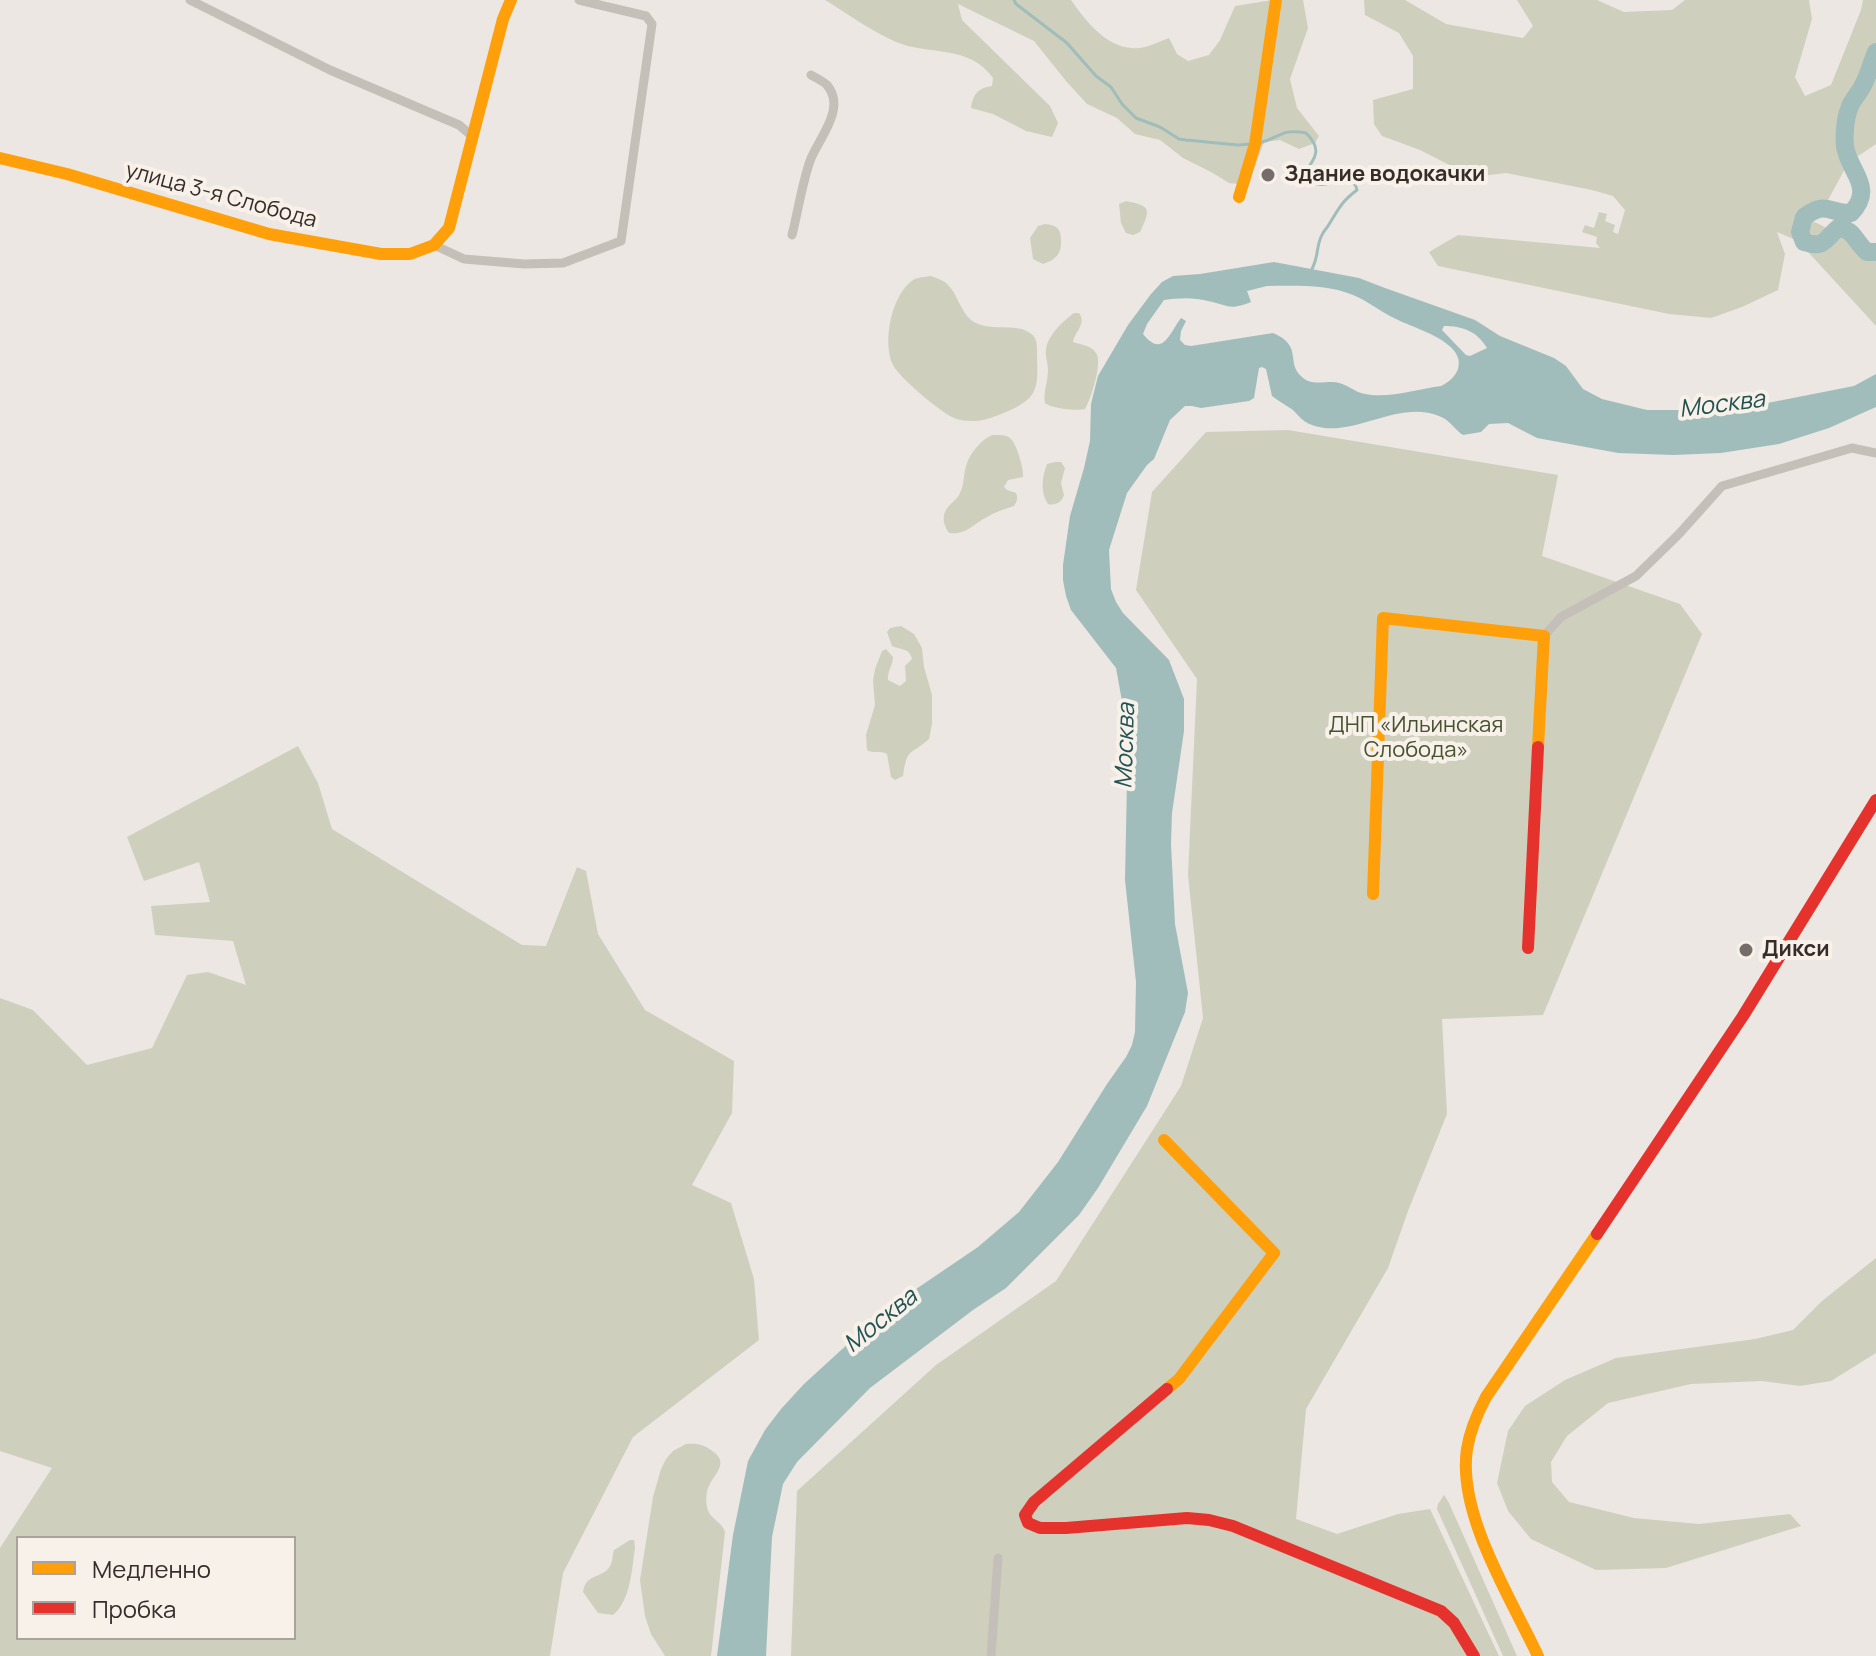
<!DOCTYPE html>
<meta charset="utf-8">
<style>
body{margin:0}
#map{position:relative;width:1876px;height:1656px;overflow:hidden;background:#ece7e2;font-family:Manrope,sans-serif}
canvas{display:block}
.legend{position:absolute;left:16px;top:1536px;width:280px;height:104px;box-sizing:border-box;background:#f8f1ea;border:2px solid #aaa29d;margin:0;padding:10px 14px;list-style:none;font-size:24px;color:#362c29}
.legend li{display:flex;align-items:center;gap:16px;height:40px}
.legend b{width:40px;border:2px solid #aaa29d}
</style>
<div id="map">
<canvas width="1876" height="1656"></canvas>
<ul class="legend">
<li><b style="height:10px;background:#ff9f0a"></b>Медленно</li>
<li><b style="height:10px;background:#e5322d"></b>Пробка</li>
</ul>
</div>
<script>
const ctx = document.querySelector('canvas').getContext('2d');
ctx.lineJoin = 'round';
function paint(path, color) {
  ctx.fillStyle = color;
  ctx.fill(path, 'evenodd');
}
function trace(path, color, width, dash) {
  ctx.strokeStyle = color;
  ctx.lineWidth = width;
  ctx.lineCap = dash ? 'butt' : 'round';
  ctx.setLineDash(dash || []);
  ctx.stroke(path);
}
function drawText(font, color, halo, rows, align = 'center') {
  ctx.font = font + ' Manrope,sans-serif';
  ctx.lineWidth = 8;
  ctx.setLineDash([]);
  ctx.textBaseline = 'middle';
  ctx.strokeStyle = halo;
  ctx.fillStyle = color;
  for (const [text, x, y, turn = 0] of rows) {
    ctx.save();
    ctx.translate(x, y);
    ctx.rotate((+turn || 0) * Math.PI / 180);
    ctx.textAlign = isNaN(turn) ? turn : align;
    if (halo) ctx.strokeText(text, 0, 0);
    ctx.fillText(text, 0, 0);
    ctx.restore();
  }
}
paint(new Path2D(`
 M825 0H1071C1085 20 1105 46 1131 48 1144 50 1158 42 1169 38L1177 54 1188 61 1209 55 1220 40 1235 6 1272 0H1303L1308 28 1290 79 1297 108 1319 136 1315 143 1299 149 1280 140 1264 142 1248 185 1229 183 1211 172 1183 158 1160 140 1135 134 1117 118 1087 104 1066 81 1034 41 958 4 962 20 1050 106 1058 123 1052 137 1026 131 993 114 971 108C973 94 978 88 992 86L993 78C969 44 930 56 896 42 871 31 848 14 825 0Z
 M1364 0H1405L1446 24 1523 38 1533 26 1517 0H1597L1624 12 1672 10 1685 0H1809L1812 19 1795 77 1805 96 1831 85 1861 10 1863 0H1876V144L1848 163 1827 202 1795 212 1876 253V326L1798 241 1777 232 1785 254 1778 290 1742 307 1711 318 1669 314 1438 266 1429 252 1458 235 1600 248 1596 243 1597 237 1582 232 1585 225 1594 228 1599 212 1607 214 1605 221 1615 225 1613 232 1618 234 1625 210 1613 196 1592 190 1506 173 1473 177 1420 150 1382 136 1374 124 1373 100 1413 89V56L1399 33 1365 15Z
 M1126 201C1151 206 1151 209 1140 232L1133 235 1126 233 1121 223 1119 204Z
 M1045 224C1056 225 1061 228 1061 240 1062 253 1056 260 1043 264L1033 259 1030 238 1038 226Z
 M931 276C936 278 943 280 947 284 958 294 960 311 971 320 988 333 1015 322 1030 333 1038 338 1037 346 1037 355 1038 388 1039 398 1006 412 996 416 987 420 976 421 969 421 959 421 952 417 938 410 900 378 893 365 882 343 891 295 913 280 918 277 925 277 931 276Z
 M1074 313H1079C1087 324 1075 331 1073 342 1081 345 1091 345 1096 353 1103 362 1091 399 1085 409 1077 411 1052 409 1045 403 1043 392 1048 382 1048 370 1048 363 1045 357 1046 350 1047 336 1063 321 1074 313Z
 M1288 430 1558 475 1542 556 1680 604 1702 634 1543 1015 1442 1019 1447 1114 1408 1211 1388 1268 1306 1409 1296 1519 1337 1534 1398 1514 1430 1509 1499 1656H791L797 1491 936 1365 1056 1281 1181 1086 1203 1018 1188 875 1197 679 1136 590 1152 492 1206 432Z
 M992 435C998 435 1007 434 1011 439 1017 445 1024 470 1023 477L1008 480 1004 487 1007 490 1016 493C1018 498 1017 502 1014 506 1005 509 995 512 987 517 973 524 967 535 949 533 945 527 943 522 944 515 946 506 955 502 959 495 965 484 963 474 967 463 971 452 982 439 992 435Z
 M1055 462H1061L1065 468 1061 483 1064 495C1062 502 1055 506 1048 504 1040 493 1042 476 1047 464Z
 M901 626 914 634 922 648 924 667 932 695V724L929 739C910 756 907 747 903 776L895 780 891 777 887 754C880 750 873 754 867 750L866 735 875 705 873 681 875 669 882 651 886 649 893 657C893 665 887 672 888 680L900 686 906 681 905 666 912 659C910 648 901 650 892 646L887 632 890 628Z
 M298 746 318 783 332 829 522 945 546 946 577 867 586 871 598 934 645 1010 734 1061 732 1113 692 1185 731 1203 754 1279 759 1340 633 1437 563 1573 550 1656H0V1548L52 1468 0 1451V998L33 1010 87 1065 152 1048 187 975 208 972 246 985 233 941 155 935 151 906 210 902 199 862 144 881 127 837ZM18 1538H294V1638H18Z
 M1876 1258V1353L1831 1381 1800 1386 1762 1381 1691 1384 1608 1403 1567 1436 1551 1462 1552 1482 1569 1502 1634 1518 1699 1524 1790 1514 1801 1526 1666 1568 1596 1570 1531 1539 1508 1511 1497 1483 1508 1431 1525 1406 1565 1380 1616 1358 1755 1339 1793 1330 1822 1301Z
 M686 1444C695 1443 703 1444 711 1450 731 1463 714 1473 708 1488 706 1493 706 1502 707 1507 709 1519 722 1521 725 1532L711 1656H665L651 1634 645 1616 640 1580 653 1497 661 1469 666 1459 673 1451Z
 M1444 1495 1449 1503 1517 1656H1503L1437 1509 1438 1504Z
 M630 1540H634L635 1547C632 1568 631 1600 613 1615L598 1613 583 1592C586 1572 605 1579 611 1564 613 1560 612 1555 614 1550Z`), '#ced0bd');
paint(new Path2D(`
 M1274 262 1359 278 1385 288 1475 320 1500 336 1554 358 1566 366 1583 389 1602 399 1647 410H1708L1737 409 1854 386 1876 374V407L1829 428 1779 444 1721 453 1673 455 1618 453 1537 438 1508 423 1489 424 1481 432 1463 435C1454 429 1450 420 1439 416 1397 399 1352 440 1312 425 1303 422 1299 416 1293 410 1286 405 1278 401 1272 396L1266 369 1262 367 1259 368 1254 398 1249 401 1201 408 1192 406H1185L1170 420 1154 459 1147 465 1127 493 1109 550 1111 589 1116 602 1123 613 1169 660 1184 699V731L1172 813 1171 844 1175 924 1188 993 1185 1012 1147 1106 1098 1188 1079 1215 1006 1288 973 1310 870 1388 797 1462 783 1484 772 1537 766 1656H717L733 1535 748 1461 765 1430 781 1409 804 1384 862 1331 894 1304 978 1247 1019 1212 1058 1162 1107 1084 1126 1057 1132 1045 1135 1032 1136 982 1125 880 1128 734 1116 668 1071 610 1066 596 1063 580V565L1070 516 1084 468 1090 441 1091 404 1098 376 1128 325 1151 294 1162 282 1173 276 1200 274ZM1267 286C1295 286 1326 284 1353 295 1368 301 1381 312 1396 319 1413 328 1467 342 1458 369 1455 377 1449 382 1441 386 1417 389 1385 400 1361 393 1350 389 1344 382 1332 382 1322 382 1310 385 1302 377 1285 363 1304 346 1273 333L1191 346 1185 345 1180 340 1181 331 1186 321 1181 318C1170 332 1163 359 1143 334L1147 324 1164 300C1178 298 1193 297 1208 301 1229 305 1228 311 1251 302L1247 291ZM1444 326C1462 326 1477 331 1487 348L1470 356 1466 355 1442 330Z`), '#a0bdbb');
trace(new Path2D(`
 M1014 0 1016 4 1067 43 1096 76 1111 87 1122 104 1136 118 1160 127 1179 139 1186 140 1238 145 1251 144
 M1259 143C1281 138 1280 128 1306 133 1334 160 1291 168 1313 182 1328 192 1352 166 1357 190 1340 203 1339 209 1328 226 1324 232 1324 230 1321 237 1316 248 1319 255 1312 269`), '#a0bdbb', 3);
trace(new Path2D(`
 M1876 52C1871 64 1868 77 1862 87 1858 95 1851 101 1849 109 1845 119 1844 136 1845 146 1848 171 1876 187 1851 213 1829 214 1827 200 1804 217L1800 232 1804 242C1825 249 1825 239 1838 228 1853 228 1856 243 1867 252H1876`), '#a0bdbb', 18);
trace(new Path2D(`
 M190 0 330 70 459 125 472 136
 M792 235C798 211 802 184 810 161 818 139 847 109 827 85 823 81 816 78 811 75
 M434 245 464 259 524 264 563 263 621 241 652 24 646 16 579 0
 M1544 636 1561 617 1636 576 1679 534 1722 486 1852 448 1876 453
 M991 1656 998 1558`), '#c5bfba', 9);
trace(new Path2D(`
 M0 158 67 174 269 234 381 254H410L434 245 449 228 503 19 511 0
 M1239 197 1255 144 1276 0
 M1373 894 1383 618 1544 636 1538 747
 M1164 1140 1274 1253 1179 1379 1167 1389
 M1538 1656C1511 1598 1457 1514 1467 1449 1470 1430 1477 1414 1486 1397L1597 1234`), '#ff9f0a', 12);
trace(new Path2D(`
 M1528 948 1538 747
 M1597 1234 1743 1016 1876 800
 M1167 1389 1034 1502 1025 1515 1028 1523 1040 1528H1066L1187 1518 1209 1520 1233 1526 1441 1611 1454 1623 1474 1656`), '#e5322d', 12);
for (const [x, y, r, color] of [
 [1268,175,8,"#766d6a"],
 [1746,950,8,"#766d6a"]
]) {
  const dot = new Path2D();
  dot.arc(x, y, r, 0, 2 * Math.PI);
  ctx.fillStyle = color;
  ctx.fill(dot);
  trace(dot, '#f8f1ea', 3);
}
drawText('bold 22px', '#362c29', '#f8f1ea', [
 ["Здание водокачки",1284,175],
 ["Дикси",1762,950]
], 'left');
drawText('22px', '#362c29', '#f8f1ea', [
 ["улица 3-я Слобода",221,196,15]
]);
drawText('22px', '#47522f', '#f8f1ea', [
 ["ДНП «Ильинская",1416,726],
 ["Слобода»",1416,751]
]);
drawText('italic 24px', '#225353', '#f8f1ea', [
 ["Москва",1722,405,-7],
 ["Москва",1126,746,-88],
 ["Москва",881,1321,-39]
]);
</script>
